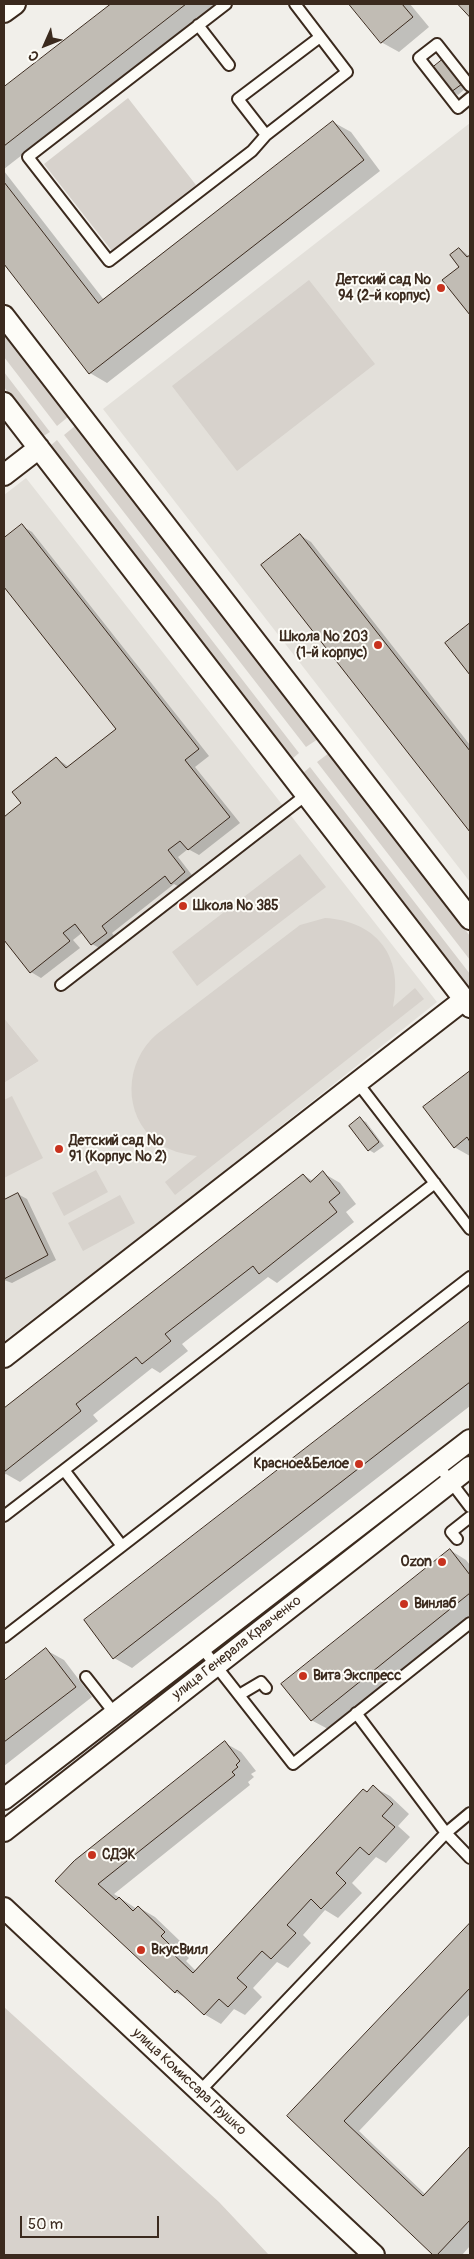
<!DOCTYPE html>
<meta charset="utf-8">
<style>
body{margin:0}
#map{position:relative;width:474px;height:2259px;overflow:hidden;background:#f1efea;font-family:Pangolin,sans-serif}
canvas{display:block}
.frame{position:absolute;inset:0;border:5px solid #3b2a1e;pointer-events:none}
.north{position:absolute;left:20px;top:20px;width:50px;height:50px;-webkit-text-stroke:4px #fdfcf7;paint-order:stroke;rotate:226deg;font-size:14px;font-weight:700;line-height:20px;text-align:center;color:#3b2a1e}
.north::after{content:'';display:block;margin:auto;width:18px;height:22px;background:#3b2a1e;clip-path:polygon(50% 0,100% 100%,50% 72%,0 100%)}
.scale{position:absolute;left:20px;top:2216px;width:139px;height:22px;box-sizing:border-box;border:2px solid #3b2a1e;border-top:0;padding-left:6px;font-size:15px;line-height:18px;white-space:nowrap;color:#3b2a1e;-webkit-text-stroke:4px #fdfcf7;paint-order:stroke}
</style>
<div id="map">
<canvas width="474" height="2259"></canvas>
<div class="frame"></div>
<div class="north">С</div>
<div class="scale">50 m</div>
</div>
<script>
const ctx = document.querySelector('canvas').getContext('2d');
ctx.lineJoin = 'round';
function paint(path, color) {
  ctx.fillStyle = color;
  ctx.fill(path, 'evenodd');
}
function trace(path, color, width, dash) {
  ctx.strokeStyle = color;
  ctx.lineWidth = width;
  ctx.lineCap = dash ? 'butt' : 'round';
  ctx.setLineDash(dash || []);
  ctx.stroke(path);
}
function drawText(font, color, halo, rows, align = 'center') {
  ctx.font = font + ' Pangolin,sans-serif';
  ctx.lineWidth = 4;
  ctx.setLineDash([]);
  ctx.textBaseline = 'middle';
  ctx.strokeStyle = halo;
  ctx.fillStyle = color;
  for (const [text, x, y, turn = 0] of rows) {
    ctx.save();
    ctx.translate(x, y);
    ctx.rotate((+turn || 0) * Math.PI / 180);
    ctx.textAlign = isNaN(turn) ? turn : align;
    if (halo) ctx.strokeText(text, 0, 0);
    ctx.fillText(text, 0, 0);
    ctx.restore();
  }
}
paint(new Path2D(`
 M470 123V882L103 409Z
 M26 478 437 1002 169 1215 4 1341V1083L39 1061 4 1018V495Z`), '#e3e0da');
paint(new Path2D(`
 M128 98 196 185 112 251 44 164Z
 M309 280 375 364 237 471 172 386Z
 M4 334 68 417 57 426 4 357Z
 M4 372 50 432 42 437 4 387Z
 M75 426 318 739 306 747 64 435Z
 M57 440 299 753 292 759 50 446Z
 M329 753 470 936V960L317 762Z
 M310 767 470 974V989L303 773Z
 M300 854 326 887 197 986 172 952Z
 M325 918C376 921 404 956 393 1007L415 988 424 999 175 1195 165 1182 197 1156C183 1154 169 1151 157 1142 122 1115 124 1062 157 1034L300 925Z
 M4 1018 39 1061 4 1083Z
 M12 1096 43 1158 4 1178V1100Z
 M96 1170 108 1192 64 1216 52 1193Z
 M120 1195 135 1223 83 1251 68 1223Z
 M4 2007 219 2202 269 2255H4Z`), '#d7d2cc');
paint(new Path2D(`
 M113 4H216L4 169V88Z
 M351 4H410L429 27 399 52 381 42Z
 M442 61 448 65 466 88 458 95 452 91Z
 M333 122 351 132 380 171 107 383 90 373 4 262V171L104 300Z
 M460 249 470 257V314L444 280 461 267Z
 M22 526 32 532 209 756 195 767 240 823 199 855 188 849 178 857 195 879 183 889 174 884 112 933 117 940 103 950 92 944 83 932 73 940 80 948 41 978 31 972 4 938V818L23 803 56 758 69 767 117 729 4 585V540Z
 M300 535 311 542 470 745V830L263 565Z
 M470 1072V1156L454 1147 424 1108Z
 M360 1119 366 1122 384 1146 374 1153 369 1150Z
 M323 1173 340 1183 356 1204 346 1212 354 1222 277 1283 268 1277 182 1344 188 1351 160 1373 152 1368 93 1415 98 1421 20 1482 6 1474 4 1475V1410L303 1175 313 1181Z
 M18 1194 27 1199 56 1260 12 1283 4 1280V1201Z
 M470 1323V1406L132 1668 114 1658 85 1620Z
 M450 1550 466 1560 470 1565V1615L328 1729 311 1720Z
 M46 1650 64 1660 92 1697 4 1766V1683Z
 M225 1743 241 1752 256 1771 251 1774 254 1777 248 1782 250 1785 114 1894 137 1909 138 1907 155 1917 181 1942 176 1946 189 1958 186 1961 196 1971 373 1787 390 1796 409 1814 398 1826 410 1837 386 1863 376 1857 352 1883 362 1893 338 1918 325 1910 303 1935 311 1943 288 1968 277 1962 253 1988 262 1997 245 2015 234 2009 221 2024 204 2014 188 1999 175 1992 57 1881Z
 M470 1924V2014L359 2131 426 2195 470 2148V2246L462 2255H435L288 2116Z`), '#0003');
const building = new Path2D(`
 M111 4H186L4 146V87Z
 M349 4H402L413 17 381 43Z
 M458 4H470V17Z
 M442 60 462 84 451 92 432 68Z
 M333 121 364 160 89 374 4 264V182L98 303Z
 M459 248 467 257 470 255V315L442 280 459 267 450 255Z
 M22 524 199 749 185 760 230 817 188 850 180 841 168 850 185 872 171 884 165 876 102 926 107 933 91 945 75 924 63 933 70 941 30 973 4 940V817L21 803 12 792 56 757 66 768 116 729 4 587V538Z
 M300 534 470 751V832L261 565Z
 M470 623V675L445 643Z
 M470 1071V1142L467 1137 454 1148 423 1107Z
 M360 1117 379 1142 368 1151 349 1126Z
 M323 1171 340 1193 329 1202 337 1212 259 1274 253 1266 165 1334 171 1341 142 1364 136 1357 76 1404 81 1411 4 1472V1408L303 1174 310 1182Z
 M18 1193 48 1255 4 1279V1200Z
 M470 1321V1382L113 1659 84 1620Z
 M450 1549 470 1575V1593L311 1721 281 1684Z
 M46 1648 76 1687 4 1742V1681Z
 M225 1741 240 1761 236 1765 238 1767 232 1772 235 1775 98 1884 116 1900 119 1897 133 1911 138 1906 165 1932 161 1936 173 1948 170 1951 193 1973 363 1789 367 1792 373 1785 393 1804 382 1816 395 1827 369 1855 360 1847 336 1873 346 1883 321 1909 311 1899 287 1925 296 1933 271 1959 262 1951 237 1978 247 1987 228 2007 219 1999 204 2015 177 1990 175 1993 55 1881 74 1861Z
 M470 1923V1988L344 2121 423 2196 470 2146V2220L437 2255H433L287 2116Z`);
paint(building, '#c1bcb4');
trace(building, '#3b2a1e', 1);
const service = new Path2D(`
 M226 4 28 157 109 261 252 151 266 135 347 72 295 4
 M198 25 229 65
 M470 86 437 44 419 58 458 108 470 98
 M266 135 238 99 320 37
 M61 985 306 795
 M357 1082 470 1229
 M435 1183 64 1470 122 1546 470 1277
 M438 1465 470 1507
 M4 1516 64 1470
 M457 1539 451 1532 470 1517
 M4 1637 122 1546
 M202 1648 293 1764 470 1623
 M86 1677 115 1714
 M239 1695 261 1682 266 1688
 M356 1713 446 1833 470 1858
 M199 2092 446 1833 470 1813`);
const minor = new Path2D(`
 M4 12 15 4
 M4 316 470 919
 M4 403 470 1007
 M4 475 39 448
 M4 1357 465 999
 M4 1799 470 1440
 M4 1831 470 1467
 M4 1908 374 2255`);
trace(service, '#3b2a1e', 14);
trace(minor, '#3b2a1e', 24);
trace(service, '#fdfcf7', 10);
trace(minor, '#fdfcf7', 20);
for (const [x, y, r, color] of [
 [441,288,5,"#c8321e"],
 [378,645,5,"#c8321e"],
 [183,906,5,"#c8321e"],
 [59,1149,5,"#c8321e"],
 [359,1464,5,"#c8321e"],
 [442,1562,5,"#c8321e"],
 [404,1604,5,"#c8321e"],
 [303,1676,5,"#c8321e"],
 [92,1855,5,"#c8321e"],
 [141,1950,5,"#c8321e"]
]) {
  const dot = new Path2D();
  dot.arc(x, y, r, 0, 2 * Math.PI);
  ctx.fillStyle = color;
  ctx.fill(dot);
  trace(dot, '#fdfcf7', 2);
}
drawText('bold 14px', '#3b2a1e', '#fdfcf7', [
 ["Детский сад №",431,280,"right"],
 ["94 (2-й корпус)",431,296,"right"],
 ["Школа № 203",368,637,"right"],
 ["(1-й корпус)",368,653,"right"],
 ["Школа № 385",193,906],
 ["Детский сад №",69,1141],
 ["91 (Корпус № 2)",69,1157],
 ["Красное&Белое",349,1464,"right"],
 ["Ozon",432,1562,"right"],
 ["Винлаб",414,1604],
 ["Вита Экспресс",313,1676],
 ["СДЭК",102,1855],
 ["ВкусВилл",151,1950]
], 'left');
drawText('14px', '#3b2a1e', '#fdfcf7', [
 ["улица Генерала Кравченко",237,1648,-38],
 ["улица Комиссара Грушко",189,2082,43]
]);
</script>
